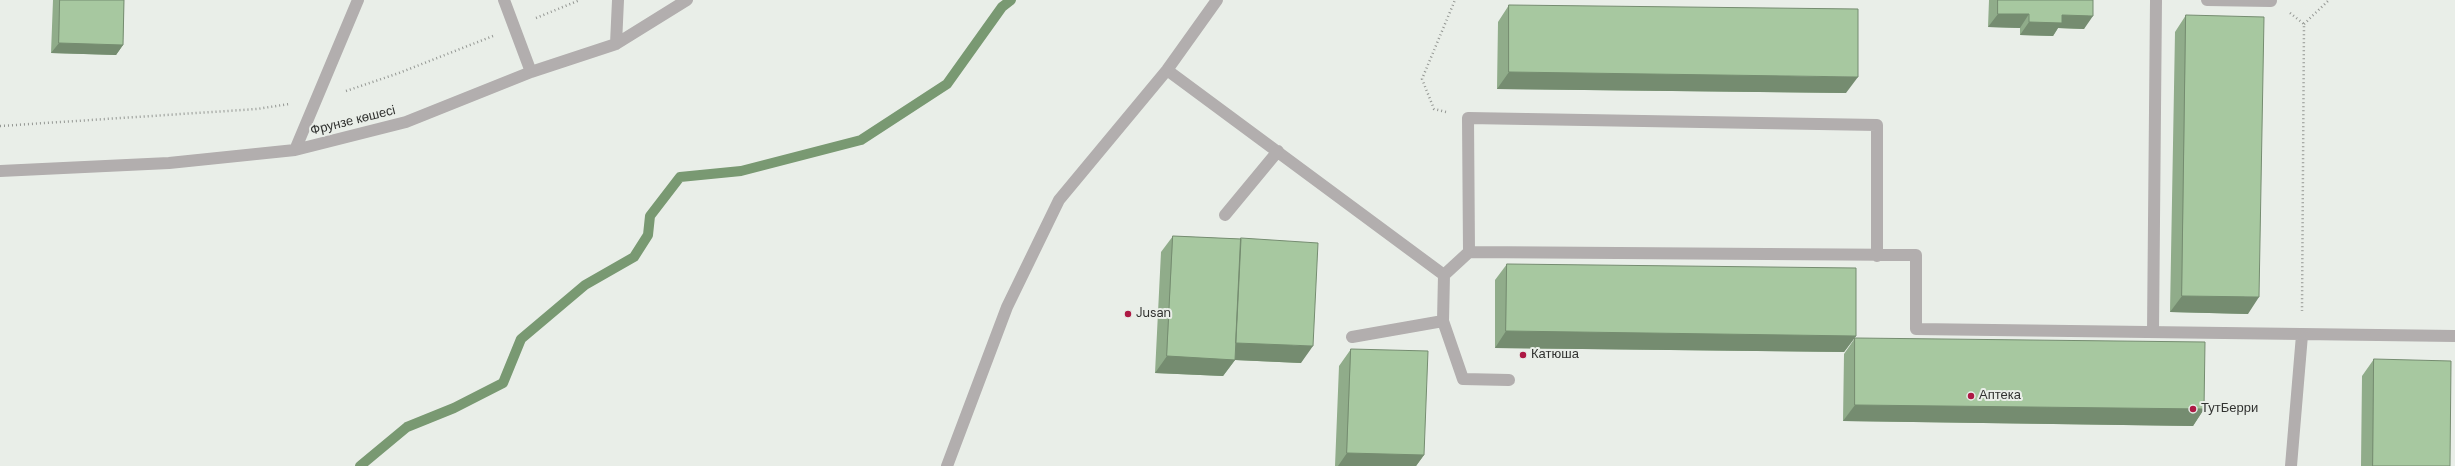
<!DOCTYPE html>
<meta charset="utf-8">
<style>
body{margin:0}
canvas{display:block;background:#e9eee8}
</style>
<canvas width="2455" height="466"></canvas>
<script>
const ctx = document.querySelector('canvas').getContext('2d');
ctx.lineJoin = 'round';
function trace(path, color, width, dash) {
  ctx.strokeStyle = color;
  ctx.lineWidth = width;
  ctx.lineCap = dash ? 'butt' : 'round';
  ctx.setLineDash(dash || []);
  ctx.stroke(path);
}
function paint(path, color) {
  ctx.fillStyle = color;
  ctx.fill(path, 'evenodd');
}
function drawText(font, color, halo, rows, align = 'center') {
  ctx.font = font + ' "DM Sans",sans-serif';
  ctx.lineWidth = 4;
  ctx.setLineDash([]);
  ctx.textBaseline = 'middle';
  ctx.strokeStyle = halo;
  ctx.fillStyle = color;
  for (const [text, x, y, turn = 0] of rows) {
    ctx.save();
    ctx.translate(x, y);
    ctx.rotate((+turn || 0) * Math.PI / 180);
    ctx.textAlign = isNaN(turn) ? turn : align;
    if (halo) ctx.strokeText(text, 0, 0);
    ctx.fillText(text, 0, 0);
    ctx.restore();
  }
}
trace(new Path2D(`
 M360 466 407 427 454 408 503 383 521 339 585 285 634 257 648 235 650 216 680 177 741 171 861 140 947 84 1002 7 1011 0`), '#799972', 10);
trace(new Path2D(`
 M2290 13 2304 24 2302 311
 M536 18 580 0
 M2304 24 2329 0
 M346 91 399 73 493 36
 M1446 112 1434 109 1422 79 1455 0
 M0 126 257 109 289 104`), '#949793', 2.5, [1, 3]);
trace(new Path2D(`
 M504 0 531 72
 M2207 0 2271 1
 M616 44 618 0
 M1167 70 1444 275 1443 321 1463 379 1509 380
 M295 150 358 0
 M0 171 169 163 295 150 406 122 531 72 616 44 687 0
 M1225 215 1278 151
 M1469 252 1468 118 1877 125V256
 M1444 275 1469 252 1916 255V329L2455 336
 M2153 332 2156 0
 M1352 337 1443 321
 M947 466 1007 307 1059 200 1167 70 1217 0
 M2291 466 2302 335`), '#b2aeae', 12);
paint(new Path2D(`
 M53 0H124L123 45 116 55 51 53Z
 M1989 0H2093L2084 29 2058 28 2053 36 2020 35V28L1988 27Z
 M1509 5 1846 93 1497 89 1498 22Z
 M2186 15 2248 314 2170 312 2175 32Z
 M1173 236 1241 239 1301 363 1235 360 1223 376 1155 373 1161 252Z
 M1507 264 1856 336 1844 352 1495 348V280Z
 M1855 338 2204 409 2193 426 1843 421 1844 354Z
 M1351 349 1424 455 1416 466H1335L1339 366Z
 M2374 359 2450 466H2361L2362 376Z`), '#90ac8a');
paint(new Path2D(`
 M1998 14H2029L2020 28 1988 27Z
 M2062 15 2093 16 2084 29 2058 28 2053 36 2020 35 2029 22Z
 M59 43 123 45 116 55 51 53Z
 M1509 72 1858 77 1846 93 1497 89Z
 M2182 296 2259 297 2248 314 2170 312Z
 M1506 331 1856 336 1844 352 1495 348Z
 M1236 343 1313 346 1301 363 1235 360 1223 376 1155 373 1167 356Z
 M1855 405 2204 409 2193 426 1843 421Z
 M1347 453 1424 455 1416 466H1338Z`), '#758c70');
const building = new Path2D(`
 M60 0H124L123 45 59 43Z
 M1998 0H2093V16L2062 15V23L2029 22V14H1998Z
 M1509 5 1858 9V77L1509 72Z
 M2186 15 2264 17 2259 297 2182 296Z
 M1173 236 1241 239 1235 360 1167 356Z
 M1241 238 1318 243 1313 346 1236 343Z
 M1507 264 1856 268V336L1506 331Z
 M1855 338 2205 342 2204 409 1855 405Z
 M1351 349 1428 351 1424 455 1347 453Z
 M2374 359 2451 361 2450 466H2373Z`);
paint(building, '#a7c8a0');
trace(building, '#758c70', 1);
for (const [x, y, r, color] of [
 [1128,314,4,"#ad1944"],
 [1523,355,4,"#ad1944"],
 [1971,396,4,"#ad1944"],
 [2193,409,4,"#ad1944"]
]) {
  const dot = new Path2D();
  dot.arc(x, y, r, 0, 2 * Math.PI);
  ctx.fillStyle = color;
  ctx.fill(dot);
  trace(dot, '#e9eee8', 1.5);
}
drawText('13px', '#313230', '#e9eee8', [
 ["Фрунзе көшесі",353,121,-14]
]);
drawText('13px', '#313230', '#e9eee8', [
 ["Jusan",1136,314],
 ["Катюша",1531,355],
 ["Аптека",1979,396],
 ["ТутБерри",2201,409]
], 'left');
</script>
